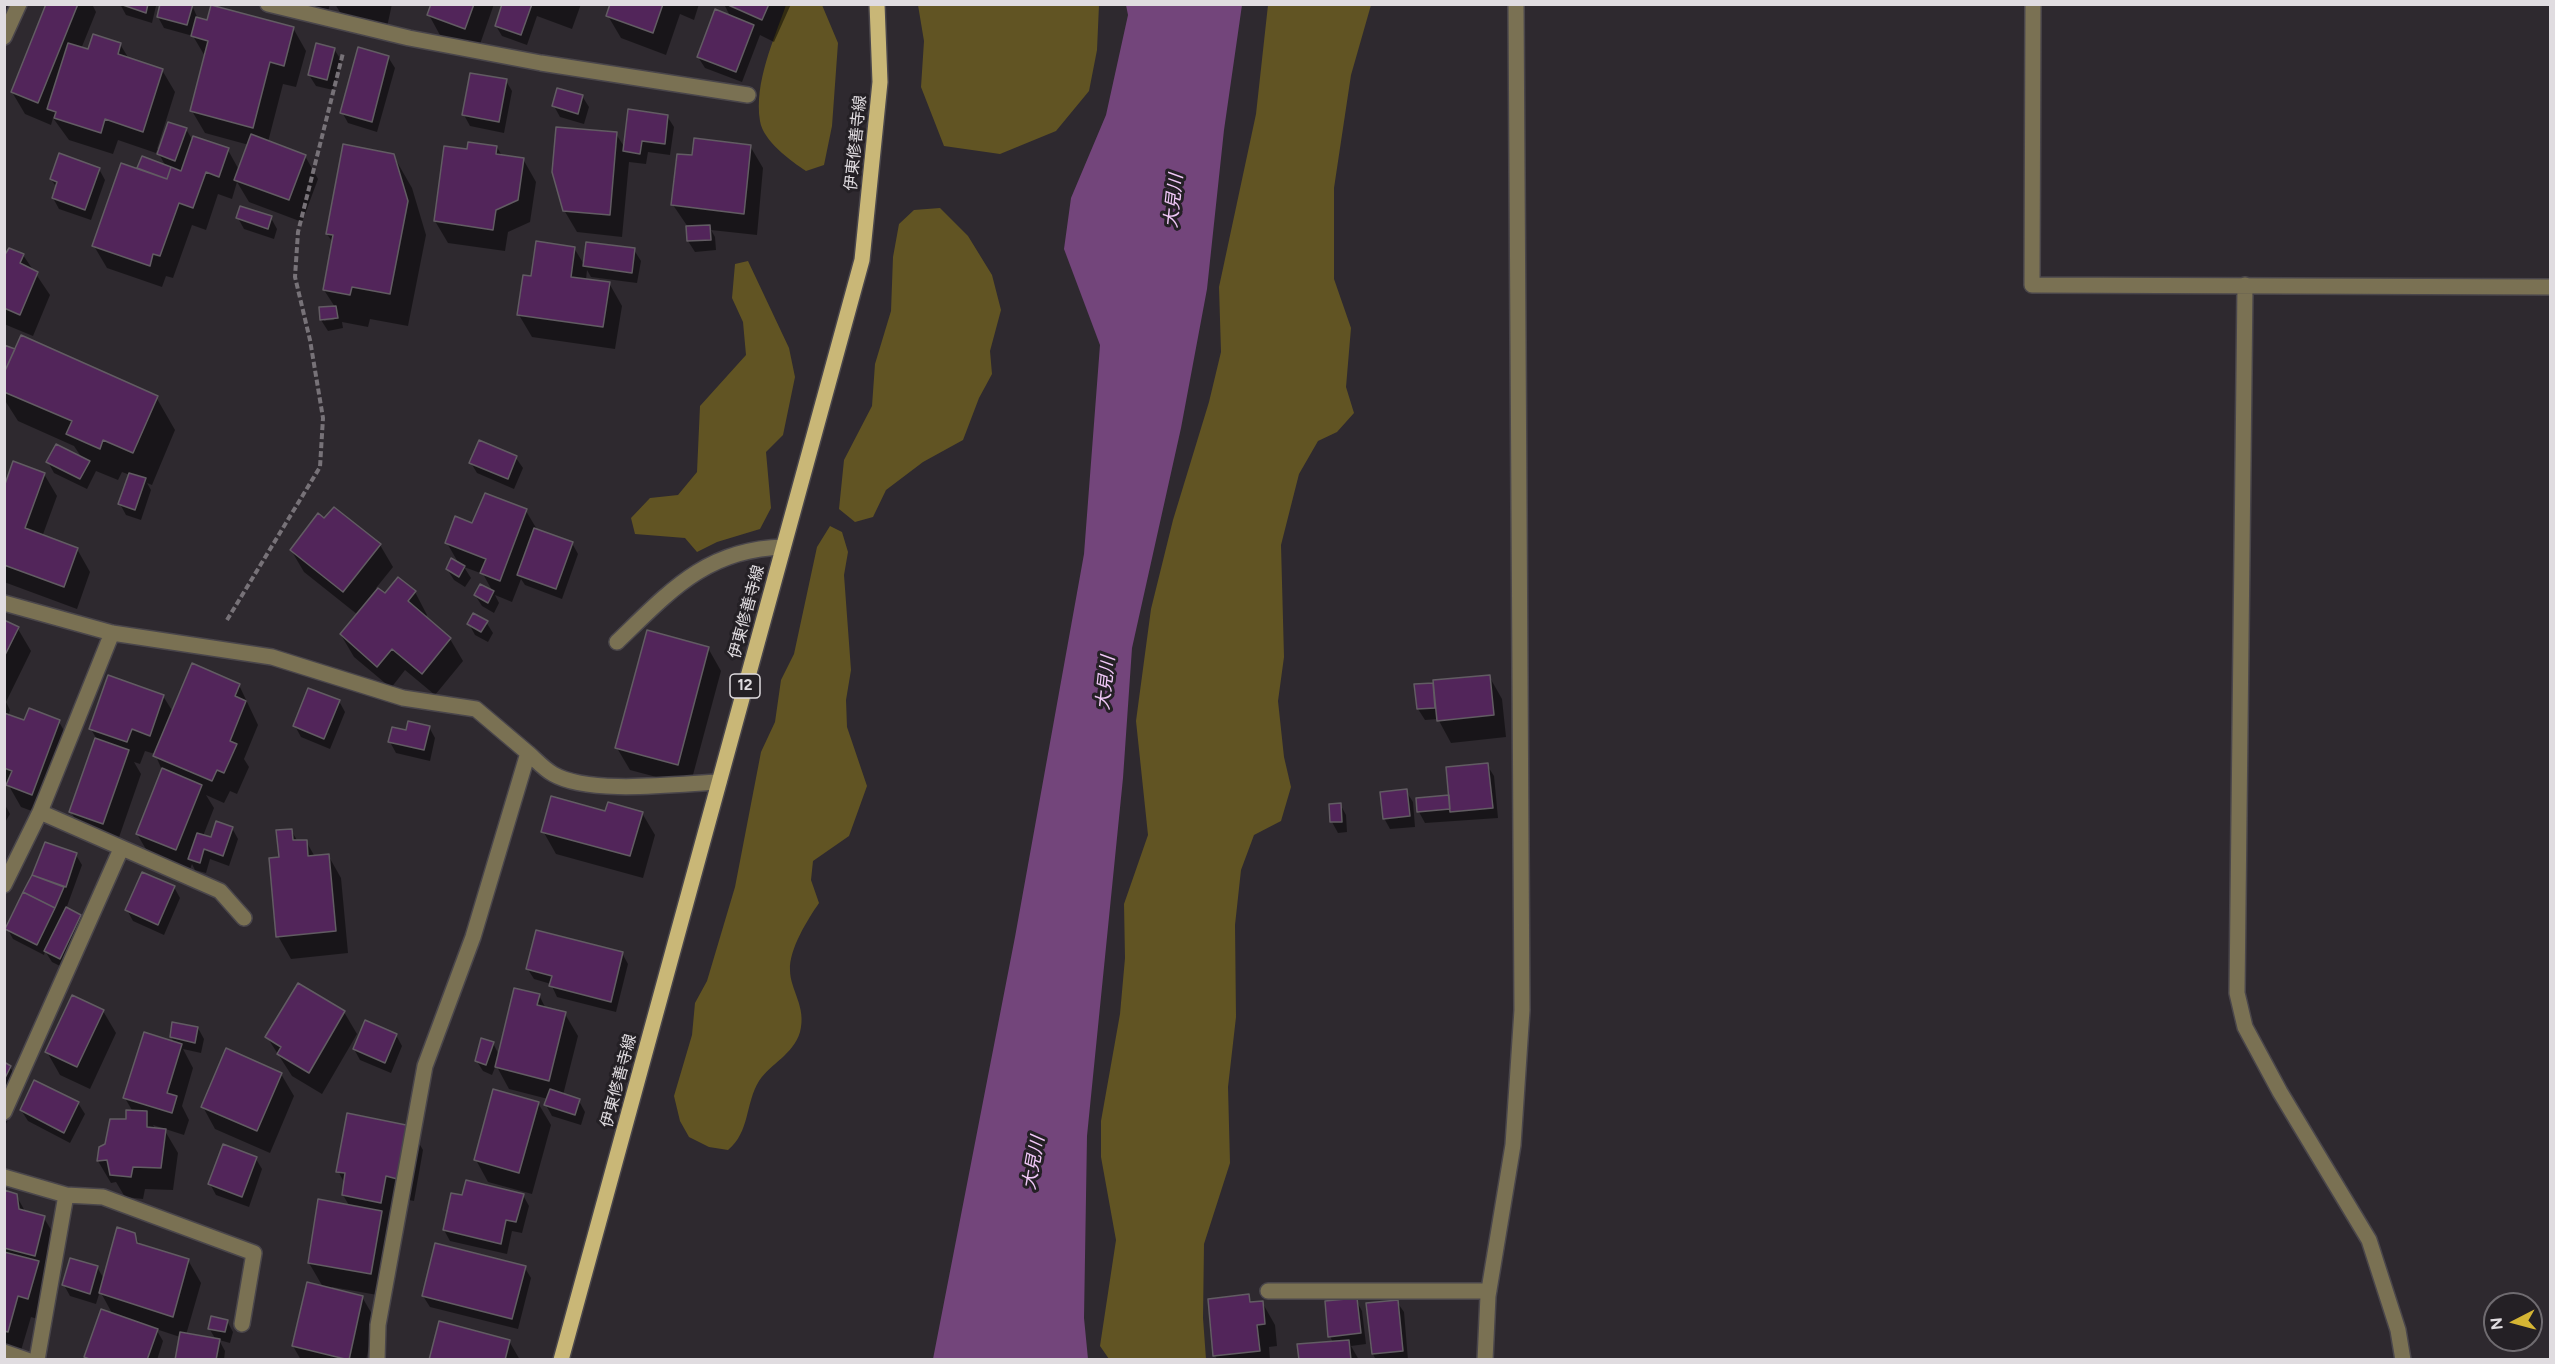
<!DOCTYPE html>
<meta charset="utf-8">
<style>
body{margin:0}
#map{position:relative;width:2555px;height:1364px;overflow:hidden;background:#2e292f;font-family:Figtree,sans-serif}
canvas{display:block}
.frame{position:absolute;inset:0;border:6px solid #e0dce0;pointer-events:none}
.north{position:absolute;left:2483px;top:1292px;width:60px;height:60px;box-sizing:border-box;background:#242025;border:2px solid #6f6b70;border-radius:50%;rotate:264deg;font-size:16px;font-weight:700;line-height:24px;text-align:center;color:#e0dce0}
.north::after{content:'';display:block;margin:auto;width:21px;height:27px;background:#d5b534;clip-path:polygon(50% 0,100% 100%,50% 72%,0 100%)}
</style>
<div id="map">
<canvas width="2555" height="1364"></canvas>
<div class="frame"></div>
<div class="north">N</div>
</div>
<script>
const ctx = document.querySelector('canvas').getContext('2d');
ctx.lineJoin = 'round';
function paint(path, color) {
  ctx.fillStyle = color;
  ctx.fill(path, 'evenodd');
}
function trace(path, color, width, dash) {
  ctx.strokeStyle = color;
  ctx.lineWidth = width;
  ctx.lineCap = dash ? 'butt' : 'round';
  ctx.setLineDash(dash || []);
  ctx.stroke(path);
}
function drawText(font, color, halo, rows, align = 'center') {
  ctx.font = font + ' Figtree,"Noto Sans JP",sans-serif';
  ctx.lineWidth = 6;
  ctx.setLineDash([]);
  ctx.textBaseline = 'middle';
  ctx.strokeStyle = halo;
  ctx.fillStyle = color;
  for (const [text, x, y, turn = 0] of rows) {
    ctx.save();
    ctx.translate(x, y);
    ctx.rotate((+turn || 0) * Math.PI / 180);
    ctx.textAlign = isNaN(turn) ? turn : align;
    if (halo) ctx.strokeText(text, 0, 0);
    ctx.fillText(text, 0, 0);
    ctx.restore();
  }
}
paint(new Path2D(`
 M786 5H822L838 43 832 126 824 165 806 171C791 161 763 141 760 121 754 82 774 40 786 5Z
 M918 5H1099L1097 50 1089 91 1056 131 1000 154 944 146 921 87 924 41Z
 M1268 5H1371L1351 75 1334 188V279L1351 328 1346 387 1354 413 1337 432 1318 441 1299 474 1281 545 1284 657 1278 701 1284 757 1291 787 1281 821 1254 835 1241 870 1235 925 1236 1017 1228 1087 1230 1163 1204 1244 1203 1318 1206 1359H1109L1100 1346 1116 1240 1101 1157V1121L1120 1014 1125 958 1124 904 1148 835 1136 721 1151 609 1173 520 1209 402 1221 352 1219 287 1256 114Z
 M940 208 968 236 992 275 1001 310 990 351 992 374 979 398 963 440 923 462 886 490 873 517 855 522 839 509 844 460 872 406 875 364 891 311 893 257 899 224 914 210Z
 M748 261 789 348 795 377 783 435 766 452 771 508 760 529 717 542 697 552 685 538 635 534 631 518 650 498 678 495 697 472 700 406 746 355 743 322 732 298 735 264Z
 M830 526 842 532 848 552 844 575 851 670 846 700 847 727 867 786 849 836 813 861 811 880 819 903C808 919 789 949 790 970 790 990 807 1007 800 1032 793 1055 771 1063 759 1081 745 1104 750 1132 728 1150L709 1147 689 1137 680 1121 674 1096 692 1035 695 1003 707 981 735 887 761 752 775 722 781 680 794 654 817 547Z`), '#615423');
paint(new Path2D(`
 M1126 5H1242L1224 130 1207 289 1181 428 1132 648 1123 778 1087 1136 1084 1318 1088 1359H933L1015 937 1084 554 1100 345 1064 249 1071 198 1106 115 1128 15Z`), '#73457b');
paint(new Path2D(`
 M48 4H92L96 12 81 49 88 51 120 44 129 59 162 70 175 92 157 149 160 150 186 129 193 141 228 150 239 170 249 145 205 133 192 111 206 58 193 36 164 28 158 17 192 5 198 19 208 22 293 28 306 51 296 87 283 84 268 142 305 156 318 179 302 222 249 202 237 182 232 199 218 194 206 230 192 225 173 278 166 276 162 287 107 268 94 246 141 171 139 168 166 167 157 150 156 153 118 140 113 154 69 140 53 118 51 125 25 114 12 92Z
 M120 4H156V6L152 23 126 15Z
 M281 4H330L325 23Z
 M335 4H392L387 27 343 17Z
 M432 4H494L478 50 441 37 429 15Z
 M503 4H581L572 29 537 16 527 45 502 36 496 26Z
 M612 4H699L694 20 680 14 666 55 621 38 608 16Z
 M724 4H791L774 42 760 35 742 82 705 68 698 57 731 18Z
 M334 49 341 60 333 90 316 86 309 75Z
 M388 57 395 68 377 132 348 123 342 112Z
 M506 81 512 91 504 133 470 126 464 115Z
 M582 96 589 107 584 124 560 117 554 106Z
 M667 116 674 127 670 155 648 152 646 164 629 162 622 237 577 232 564 210 616 134 625 148Z
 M750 146 763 168 757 235 711 230 715 237 716 250 695 252 688 241V227L673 205 693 157Z
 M497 147 502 156 523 159 536 182 530 222 508 232 505 251 448 243 435 221 469 151Z
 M393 155 412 188 426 235 408 326 370 319 368 327 342 322 343 328 328 331 321 320 335 307 324 290 333 243 327 234ZM333 317 334 320 324 321V318Z
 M99 169 105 180 91 220 59 209 53 198 57 188 51 179Z
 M238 218H271L277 229 274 239 244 229Z
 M574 248 585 266 634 250 641 261 637 283 591 277 587 270 586 280 609 283 622 306 615 349 532 337 519 315 532 278Z
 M23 255 50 295 33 336 4 324V258Z
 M4 346 156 397 175 430 152 485 147 483 151 490 141 520 126 515 120 504 130 475 122 472 118 480 96 471 87 489 54 473 48 462 82 458 74 446 18 421 4 399Z
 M516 458 523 468 514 489 477 473 471 463Z
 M44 474 57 496 42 537 77 549 90 572 77 609 4 582V491Z
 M485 495 526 511 538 531 572 543 578 554 562 599 525 585 521 579 512 602 495 595 499 603 494 613 482 606 475 595 493 592 483 574 464 567 471 578 465 587 454 580 447 569 459 564 447 543 473 525Z
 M380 545 393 567 376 588 385 595 415 592 427 615 425 618 450 639 463 661 435 695 405 670 391 688 354 657 341 635 358 615 304 572 291 550Z
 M4 622 18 629 31 651 6 702 10 710 8 716 25 722H59L72 744 45 816 21 807 9 786 4 785Z
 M486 622 493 633 488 642 475 635 469 624Z
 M708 648 721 671 690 786 630 770 617 748Z
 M1489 676 1502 699 1506 737 1451 743 1438 719 1425 720 1418 709 1416 686Z
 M239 685 258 725 244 759 249 767 237 794 230 791 224 803 206 795 214 808 203 836 212 839 232 828 238 839 229 866 210 859 206 873 195 870 192 864 189 872 150 856 137 834 162 770 155 754 145 751 140 764 134 762 141 774 116 846 84 834 71 812 96 738 91 729 163 696 173 712Z
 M339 701 345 712 330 749 301 737 295 726Z
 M429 727 435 738 430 761 396 753 390 742 407 732Z
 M1487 765 1494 776 1498 818 1425 823 1419 812 1451 796Z
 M1406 791 1413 802 1415 827 1390 829 1384 818Z
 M4 803 10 814 4 824Z
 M1340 804 1346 815 1347 832 1338 833 1332 822 1330 805Z
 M607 813H642L655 835 643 878 556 854 543 831Z
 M291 830 298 842 306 841 315 857 328 855 341 878 348 953 291 959 278 936 281 858Z
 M45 844 76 855 82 865 66 909 80 916 87 927 66 969 52 962 45 951 44 955 13 939 7 928 34 876Z
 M174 887 180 898 164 935 133 921 127 910Z
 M622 953 628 964 616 1012 557 997 551 984 534 979 527 968Z
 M539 995 546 1009 565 1014 578 1036 563 1095 579 1101 585 1112 581 1125 552 1116 546 1105 548 1099 509 1089 496 1065 492 1075 483 1071 476 1060 493 1043 499 1055Z
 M103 1011 116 1033 90 1089 60 1075 47 1052Z
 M344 1012 357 1034 322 1094 292 1076 267 1037Z
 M198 1028 204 1039 201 1053 183 1049 193 1068 182 1106 189 1120 184 1135 153 1125 156 1130 165 1131 178 1153 173 1190 145 1189 143 1199 125 1197 116 1182 111 1183 98 1161 100 1148 106 1145 127 1120 133 1112 125 1098 175 1044 171 1037Z
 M396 1035 402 1046 391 1073 360 1060 354 1049Z
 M4 1064 10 1067 23 1089 4 1128Z
 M281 1074 294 1096 270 1153 215 1129 203 1107Z
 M78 1103 85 1114 70 1143 28 1121 21 1110Z
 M538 1103 551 1125 532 1194 488 1182 476 1160Z
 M410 1128 423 1150 414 1201 398 1198 394 1225 388 1224 394 1234 383 1296 332 1287 331 1289 362 1297 375 1319 366 1360H301L293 1346 323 1287 309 1263 350 1207 343 1195 345 1184 338 1171Z
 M256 1159 262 1169 249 1207 216 1195 210 1184Z
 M4 1192 16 1195 26 1213 44 1218 57 1240 41 1320 31 1317 20 1354 4 1349Z
 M523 1195 529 1206 522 1233 512 1231 507 1254 450 1241 444 1230 463 1197Z
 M134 1234 141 1246 188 1260 201 1283 186 1335 216 1340 209 1328 227 1321 233 1332 230 1343 219 1340 225 1351 224 1360H176L180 1337 156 1329 163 1341 157 1360H88L86 1357 113 1315 100 1291 96 1304 70 1296 64 1285 97 1267 104 1279Z
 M525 1268 531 1278 518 1329 430 1307 423 1296Z
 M1248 1296 1252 1303 1262 1302 1275 1325 1277 1346 1269 1347 1270 1360H1217L1215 1355Z
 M1356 1300 1362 1311 1366 1344 1351 1346 1359 1360H1301L1333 1343 1330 1336Z
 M1397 1302 1404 1312 1408 1360H1376L1373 1354 1368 1305Z
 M509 1341 520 1360H431Z`), '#0007');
const building = new Path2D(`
 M46 4H78L38 103 11 92Z
 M120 4H148L146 13Z
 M160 4H193L187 25 157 17Z
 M431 4H474L465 29 427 15Z
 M502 4H532L521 35 495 26Z
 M610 4H663L653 33 606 16Z
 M726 4H769L762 20Z
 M211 5 294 27 284 66 270 62 253 128 190 111 208 41 191 36 196 17 207 20Z
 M715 9 754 25 736 72 697 57Z
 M93 34 121 43 118 54 163 69 143 132 105 119 101 133 54 118 56 112 47 109 68 43 88 49Z
 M316 43 335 48 327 80 308 75Z
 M358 47 389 56 372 122 340 113Z
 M470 73 507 79 499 122 462 115Z
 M557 88 583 95 578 114 552 106Z
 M628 109 668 115 665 144 642 141 640 154 623 151Z
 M168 122 187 128 175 161 157 154Z
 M556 127 617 132 610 215 563 211 552 172Z
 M251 134 306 155 289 200 234 180Z
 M193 136 229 148 219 177 206 172 193 208 179 203 160 256 153 254 150 266 92 246 121 163 167 179 171 167 181 171Z
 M694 138 751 145 744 214 671 205 677 154 692 155Z
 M468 142 497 146 496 154 524 158 518 200 496 210 493 230 434 221 444 146 467 149Z
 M343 144 394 154 408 201 390 294 352 287 350 295 323 290 333 235 326 234Z
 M59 153 100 168 85 210 52 198 57 182 50 179Z
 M142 156 171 167 167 179 137 168Z
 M240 206 272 216 268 229 236 218Z
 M710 225 711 240 687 241 686 226Z
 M536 241 575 247 571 277 610 282 603 327 517 315 523 275 531 276Z
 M586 242 635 248 632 273 583 266Z
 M9 248 24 254 20 263 38 272 20 315 4 308V256Z
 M336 306 338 318 320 320 319 307Z
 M21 335 158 396 133 453 103 440 100 449 66 434 72 421 4 392V373Z
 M4 345 15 349 4 373Z
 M479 440 517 456 508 479 469 463Z
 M56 444 90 461 80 479 46 462Z
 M13 461 45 473 25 528 78 548 64 587 4 565V487Z
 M129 473 146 478 135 510 118 504Z
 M485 493 527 509 500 581 480 573 486 559 445 543 455 516 472 523Z
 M334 507 381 544 343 592 290 550 318 513 324 518Z
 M534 528 573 542 556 589 517 575Z
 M451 558 465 566 459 577 446 569Z
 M398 577 416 591 408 601 451 638 422 674 392 649 377 667 340 634 378 588 385 593Z
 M480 584 494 591 488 603 474 595Z
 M473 613 488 621 481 632 467 624Z
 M4 620 19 627 4 657Z
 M647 630 709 647 678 765 615 748Z
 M192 663 240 684 235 696 246 701 230 741 237 744 224 773 217 770 212 781 153 756Z
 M108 675 164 695 150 736 132 729 127 742 89 729Z
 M1490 675 1494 715 1437 721 1433 680Z
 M1433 683 1435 708 1417 709 1414 684Z
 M308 688 340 700 324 739 293 726Z
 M29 708 60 720 32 795 6 785 12 771 4 768V713L24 720Z
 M408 721 430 726 424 750 388 742 392 727 406 730Z
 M95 738 129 750 103 824 69 812Z
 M1488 763 1493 808 1450 812 1446 767Z
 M162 768 202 785 176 850 136 834Z
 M1407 789 1410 816 1383 819 1380 792Z
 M1449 795 1450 809 1417 812 1416 798Z
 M551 796 605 811 608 802 643 812 630 856 541 832Z
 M1341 803 1342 822H1330L1329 804Z
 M216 821 233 827 223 856 204 849 200 863 188 859 197 833 211 837Z
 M292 829 293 840H307L308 856 329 854 336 931 276 937 269 858 279 857 276 830Z
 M45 842 77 853 66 887 32 875Z
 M142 872 175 886 158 925 125 910Z
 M32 875 64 887 55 908 23 892Z
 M23 892 55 908 37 945 5 929Z
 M66 907 81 915 60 959 44 951Z
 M536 930 623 952 611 1002 549 986 552 976 526 969Z
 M298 983 345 1011 309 1073 277 1054 281 1047 265 1037Z
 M514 988 540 994 537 1005 566 1012 549 1081 495 1067Z
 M72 995 104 1010 77 1067 45 1052Z
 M365 1020 397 1034 385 1063 353 1049Z
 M172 1022 198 1027 195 1043 170 1037Z
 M144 1032 182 1044 167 1093 177 1096 172 1113 123 1098Z
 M481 1038 494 1042 486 1065 475 1061Z
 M226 1048 282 1073 257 1131 201 1107Z
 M4 1062 11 1066 4 1080Z
 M34 1080 79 1102 64 1133 20 1110Z
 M493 1089 539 1102 519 1173 474 1160Z
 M550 1089 580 1099 575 1115 544 1105Z
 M126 1110 147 1111V1127L166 1129 161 1168 133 1167 131 1177 110 1175 107 1160 97 1161 99 1147 105 1144 110 1119H126Z
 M347 1113 411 1126 401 1180 386 1176 381 1203 342 1195 345 1173 336 1172Z
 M223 1144 257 1157 242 1197 208 1184Z
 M466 1180 524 1194 516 1222 506 1220 501 1244 443 1230 451 1193 462 1195Z
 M4 1190 17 1194 19 1209 45 1216 35 1256 4 1248Z
 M318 1199 382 1211 371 1274 308 1263Z
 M117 1227 135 1233 137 1243 189 1259 173 1317 99 1293Z
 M435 1243 526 1266 512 1319 422 1296Z
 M4 1252 39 1261 28 1299 18 1296 8 1332 4 1331Z
 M70 1258 98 1266 90 1294 62 1285Z
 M307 1282 363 1296 349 1360 292 1346Z
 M1249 1294 1250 1302 1263 1301 1265 1324 1257 1325 1260 1351 1213 1356 1208 1299Z
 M1357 1298 1361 1333 1328 1337 1325 1301Z
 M1398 1300 1403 1351 1372 1354 1366 1303Z
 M101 1309 158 1329 147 1360H92L84 1357Z
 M211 1316 228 1320 225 1332 208 1329Z
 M439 1321 510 1340 505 1360H429Z
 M180 1332 220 1339 216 1360H175Z
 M1349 1340 1351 1360H1299L1297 1344Z`);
paint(building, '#52255a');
trace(building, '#625c63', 1.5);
const minor = new Path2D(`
 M268 4 409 38 541 63 748 95
 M2033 4 2032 285 2550 287
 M4 37 19 4
 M2245 285 2237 993 2245 1027 2280 1092 2369 1240 2398 1330 2403 1360
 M4 603 112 633 272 657 403 698 476 709 528 753 473 937 425 1066 378 1325 377 1360
 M617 642C669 592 706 549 783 547
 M528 753C536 760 544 769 553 774 589 795 677 784 719 782
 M40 812 220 891 244 918
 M4 885 40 812 112 633
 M4 1112 121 849
 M4 1177 66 1195 103 1197 254 1253 242 1324
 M1268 1291H1489
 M4 1352 27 1360
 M37 1360 66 1195
 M1485 1360 1488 1296 1513 1145 1522 1010 1516 4`);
const major = new Path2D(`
 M561 1360 862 260 880 82 877 4`);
trace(minor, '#4a464b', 18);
trace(major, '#4a464b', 18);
trace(new Path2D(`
 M227 620 320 467 323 418 310 340 295 277 298 232 343 53`), '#777278', 4, [6, 3]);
trace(minor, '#7a7153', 15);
trace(major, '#c9b777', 15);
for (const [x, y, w] of [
 [745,686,30]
]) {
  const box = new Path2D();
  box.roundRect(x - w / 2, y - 12, w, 24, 4.5);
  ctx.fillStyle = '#242025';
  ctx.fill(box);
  trace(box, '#e0dce0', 1.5);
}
drawText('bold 15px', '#e0dce0', null, [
 ["12",745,686]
]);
drawText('16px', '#e0dce0', '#242025', [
 ["伊東修善寺線",856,143,-84],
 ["伊東修善寺線",747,612,-75],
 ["伊東修善寺線",619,1081,-75]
]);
drawText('italic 18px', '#f2c9f9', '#242025', [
 ["大見川",1174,201,-84],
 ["大見川",1106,683,-84],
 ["大見川",1034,1163,-80]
]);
</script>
